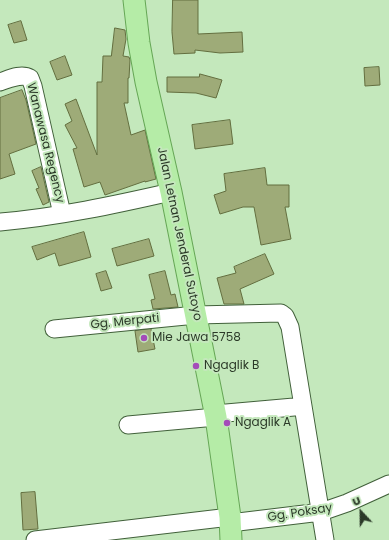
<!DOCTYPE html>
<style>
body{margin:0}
#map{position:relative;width:389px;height:540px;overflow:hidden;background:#c4e8bc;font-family:Poppins,sans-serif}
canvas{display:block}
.north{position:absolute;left:341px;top:492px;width:40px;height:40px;-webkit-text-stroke:3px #c4e8bc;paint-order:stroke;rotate:338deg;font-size:11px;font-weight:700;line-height:16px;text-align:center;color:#2b3928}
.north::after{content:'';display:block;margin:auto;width:14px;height:18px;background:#2b3928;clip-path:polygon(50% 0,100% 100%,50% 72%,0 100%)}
</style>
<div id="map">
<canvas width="389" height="540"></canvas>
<div class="north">U</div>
</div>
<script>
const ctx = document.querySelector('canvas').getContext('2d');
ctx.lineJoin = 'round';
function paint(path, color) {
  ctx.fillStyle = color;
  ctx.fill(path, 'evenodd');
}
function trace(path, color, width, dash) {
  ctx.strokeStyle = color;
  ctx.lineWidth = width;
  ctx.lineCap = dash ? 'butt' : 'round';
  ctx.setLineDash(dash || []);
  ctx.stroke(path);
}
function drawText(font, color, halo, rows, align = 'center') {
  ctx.font = font + ' Poppins,sans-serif';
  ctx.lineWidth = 4;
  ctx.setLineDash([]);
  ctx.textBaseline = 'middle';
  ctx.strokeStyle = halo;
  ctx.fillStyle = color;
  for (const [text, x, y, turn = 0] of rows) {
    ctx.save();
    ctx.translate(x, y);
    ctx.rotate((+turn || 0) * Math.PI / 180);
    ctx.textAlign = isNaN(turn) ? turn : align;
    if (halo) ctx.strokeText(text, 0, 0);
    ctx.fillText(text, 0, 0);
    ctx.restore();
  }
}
const building = new Path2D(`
 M173 0H198V34L242 32 243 52 220 53 195 50V53L174 54 172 32Z
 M21 21 27 40 14 43 8 25Z
 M115 28 125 30 126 39 123 56 129 57 130 60 129 78H128V103H124L131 135 145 130 156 179 145 182V181L105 195 100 182 84 187 73 149 77 148 65 125 72 121 65 104 76 99 97 155V82H102L103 56H111Z
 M65 56 72 75 57 80 50 62Z
 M379 67 380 85 365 86 364 68Z
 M200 74 222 80 216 98 196 93 167 92V77H199Z
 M22 90 26 100 36 144 9 154 15 174 0 179V98Z
 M230 120 233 144 195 149 192 125Z
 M41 167 49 202 43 205 36 189 39 188 32 171Z
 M265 168 267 185H289V207H285L291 239 261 245 254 207H243L220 214 214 195 226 191 224 174Z
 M84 232 91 257 59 266 55 253 37 260 32 247Z
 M149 239 154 256 117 266 112 249Z
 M265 254 274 274 240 289 244 304H224L217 278 236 273 234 267Z
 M106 271 112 288 101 291 96 274Z
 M165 271 171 295 175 294 178 307 153 309 151 300 155 299 149 275Z
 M151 329 155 349 138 352 135 331Z
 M35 492 38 529 23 530 21 493Z`);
paint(building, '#9eab78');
trace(building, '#636e3f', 1);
const minor = new Path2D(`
 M0 82C9 79 21 73 30 78L33 86 62 214
 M0 222C58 217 114 205 171 192
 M54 329 196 315 281 313 285 316 290 327 325 540
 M215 414 294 407
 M128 425 216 417
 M230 523 321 512 347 503 389 484
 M35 540 230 517`);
const major = new Path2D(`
 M134 0 139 43 146 82 171 192 216 417 230 517 231 540`);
trace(minor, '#41603a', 19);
trace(major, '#65a655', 23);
trace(minor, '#fff', 17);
trace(major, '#b5eca7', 21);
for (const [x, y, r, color] of [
 [144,338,4,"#a44cb9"],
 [196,366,4,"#a44cb9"],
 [227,423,4,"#a44cb9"]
]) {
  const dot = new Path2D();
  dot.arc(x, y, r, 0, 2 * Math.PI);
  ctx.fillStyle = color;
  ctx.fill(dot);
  trace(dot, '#c4e8bc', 1.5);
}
drawText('12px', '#2b3928', '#c4e8bc', [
 ["Wanawasa Regency",45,143,76],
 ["Jalan Letnan Jenderal Sutoyo",179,234,78],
 ["Gg. Merpati",125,322,-6],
 ["Gg. Poksay",300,513,-9]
]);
drawText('12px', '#2b3928', '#c4e8bc', [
 ["Mie Jawa 5758",152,338],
 ["Ngaglik B",204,366],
 ["Ngaglik A",235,423]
], 'left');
</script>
